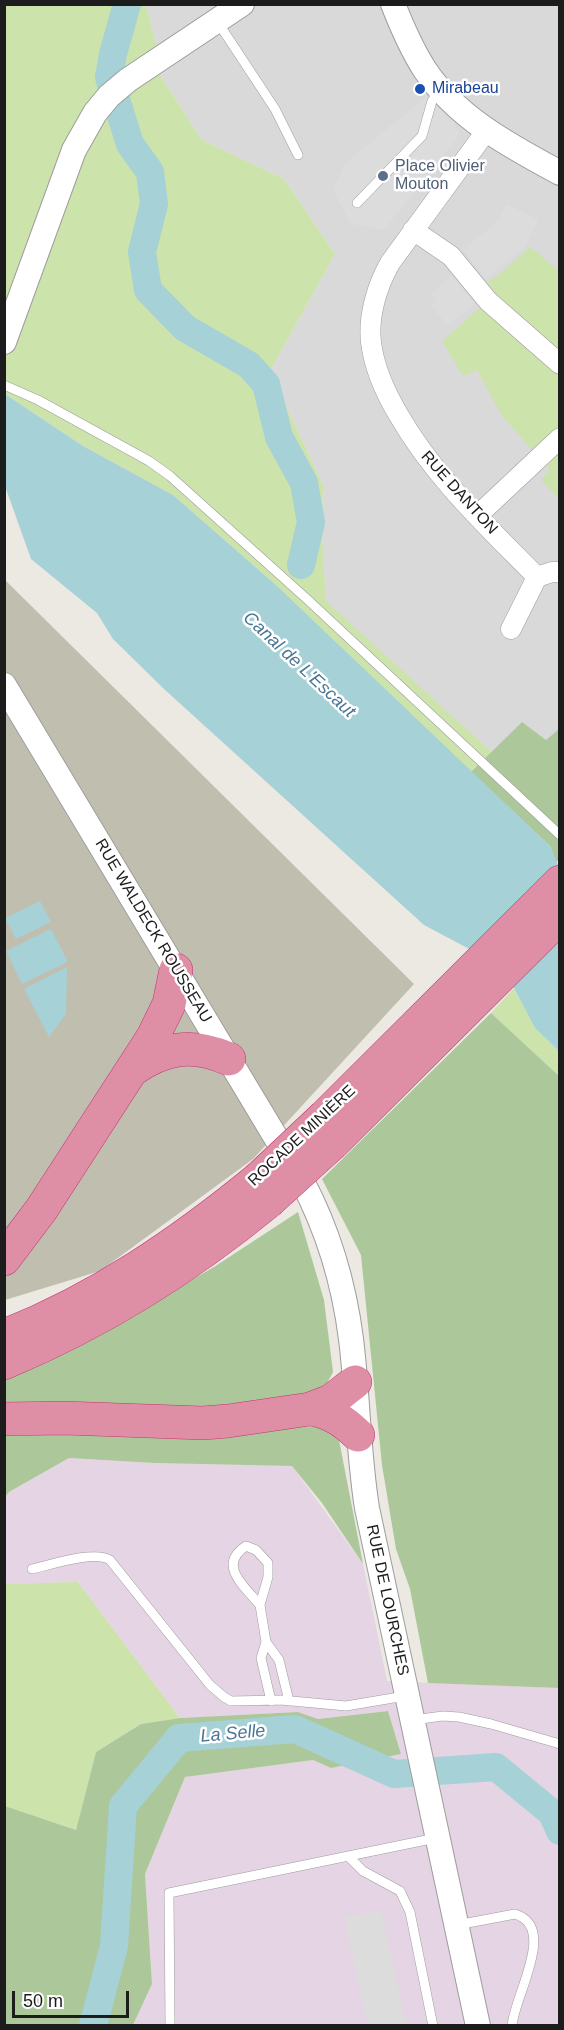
<!DOCTYPE html>
<meta charset="utf-8">
<style>
body{margin:0}
#map{position:relative;width:564px;height:2030px;overflow:hidden;background:#ece8e2;font-family:Arial,sans-serif}
canvas{display:block}
.frame{position:absolute;inset:0;border:6px solid #1c1c1c;pointer-events:none}
.scale{position:absolute;left:12px;top:1991px;width:117px;height:27px;box-sizing:border-box;border:3px solid #1c1c1c;border-top:0;padding-left:8px;font-size:18px;line-height:21px;white-space:nowrap;color:#1c1c1c;-webkit-text-stroke:4px #fff;paint-order:stroke}
</style>
<div id="map">
<canvas width="564" height="2030"></canvas>
<div class="frame"></div>
<div class="scale">50 m</div>
</div>
<script>
const ctx = document.querySelector('canvas').getContext('2d');
ctx.lineJoin = 'round';
function paint(path, color) {
  ctx.fillStyle = color;
  ctx.fill(path, 'evenodd');
}
function trace(path, color, width, dash) {
  ctx.strokeStyle = color;
  ctx.lineWidth = width;
  ctx.lineCap = dash ? 'butt' : 'round';
  ctx.setLineDash(dash || []);
  ctx.stroke(path);
}
function drawText(font, color, halo, rows, align = 'center') {
  ctx.font = font + ' Arial,sans-serif';
  ctx.lineWidth = 5;
  ctx.setLineDash([]);
  ctx.textBaseline = 'middle';
  ctx.strokeStyle = halo;
  ctx.fillStyle = color;
  for (const [text, x, y, turn = 0] of rows) {
    ctx.save();
    ctx.translate(x, y);
    ctx.rotate((+turn || 0) * Math.PI / 180);
    ctx.textAlign = isNaN(turn) ? turn : align;
    if (halo) ctx.strokeText(text, 0, 0);
    ctx.fillText(text, 0, 0);
    ctx.restore();
  }
}
paint(new Path2D(`
 M146 5H559L560 729 546 740 522 723 492 752 326 602 322 536 323 485 270 371 335 254 284 179 202 140 160 75 158 52Z`), '#dad9d9');
paint(new Path2D(`
 M69 1458 154 1463 292 1466 363 1564 387 1681 559 1688V2025H133L152 1984 145 1874 185 1777 313 1760 331 1768 401 1754 388 1711 318 1719 298 1712 180 1718 78 1582 5 1584 4 1497 9 1492Z`), '#e5d4e3');
paint(new Path2D(`
 M4 579 414 984 253 1159 100 1271 5 1300Z`), '#c0beae');
paint(new Path2D(`
 M4 5H146L158 52 160 75 202 140 284 179 335 254 270 371 323 485 322 536 326 601 492 752 471 772 277 586 173 495 83 446 5 394Z
 M530 247 559 271V499L541 480 550 469 502 416 477 370 463 376 442 341 496 294 487 282 501 273Z
 M514 988 535 1028 559 1051V1076L491 1013Z
 M78 1582 180 1718 141 1724 96 1752 76 1830 5 1806V1584Z`), '#cce3ab');
paint(new Path2D(`
 M522 722 546 740 559 729 560 859 556 862 550 846 471 772Z
 M491 1013 559 1076V1688L428 1683 410 1589 396 1549 382 1465 361 1255 322 1179Z
 M298 1212 324 1300 333 1372 324 1389 286 1399 210 1409 5 1402 4 1380 64 1353 214 1267Z
 M272 1425 323 1427 339 1440 363 1564 322 1503 292 1466 154 1463 69 1458 9 1492 5 1497V1436Z
 M388 1711 401 1754 331 1768 313 1760 185 1777 145 1874 152 1984 133 2025H5V1806L76 1830 96 1752 141 1724 180 1718 298 1712 318 1719Z`), '#acc89a');
paint(new Path2D(`
 M427 96 454 122 460 135 384 230 351 224 333 190 346 162Z
 M507 204 539 220 524 248 486 279 463 250 498 220Z
 M452 276 475 304 448 326 431 306 437 301 431 293Z
 M381 1910 406 2025H367L344 1917Z`), '#dcdcdc');
paint(new Path2D(`
 M5 394 83 446 173 495 277 586 550 846 560 870 559 1051 535 1028 514 988 473 951 424 925 164 689 113 639 97 613 31 559 5 486Z
 M40 901 51 922 16 939 5 918Z
 M51 929 67 960 66 963 22 984 6 951Z
 M67 967 66 1014 49 1037 24 989Z`), '#a6d1d7');
trace(new Path2D(`
 M127 4 113 54 109 77 130 144 150 172 154 204 142 252 148 290 185 328 249 365 266 384 279 437 304 483 311 522 301 565
 M93 2026 114 1946 123 1806 179 1738 295 1729 394 1774 496 1767 552 1813 560 1831`), '#a6d1d7', 28);
const service = new Path2D(`
 M217 21 275 109 298 155
 M357 203 422 136 432 101 439 91
 M4 385 38 400 149 461 170 476 308 600 560 835
 M32 1569C50 1565 94 1550 110 1560L210 1685 224 1697 231 1701 281 1700 346 1706 405 1696
 M260 1605C244 1586 217 1565 246 1546L256 1550 268 1563V1577L260 1605 266 1642
 M271 1701 261 1658 266 1642 279 1660 289 1701
 M413 1720 443 1716 459 1717 491 1724 560 1744
 M349 1857 363 1871 400 1891 410 1912 433 2026
 M457 1925 515 1914C558 1927 514 1996 512 2026
 M170 2026 169 1893 436 1838`);
const minor = new Path2D(`
 M487 130 390 263C377 286 368 316 371 342 374 368 385 392 398 414 434 477 487 526 537 577L511 629
 M413 230 451 256 488 301 560 364
 M477 516 560 438
 M537 577 552 572H560`);
const tertiary = new Path2D(`
 M393 4C402 27 412 50 425 70 457 118 510 146 560 173
 M4 342 74 150 95 113 109 96 128 80 242 4
 M4 685 302 1181C328 1230 344 1284 351 1339 358 1395 358 1452 367 1508L478 2026`);
const motorway = new Path2D(`
 M132 1070C165 1047 192 1043 229 1059
 M325 1116 560 882
 M333 1143 560 917
 M4 1259 41 1210 153 1037 169 1004 176 970
 M4 1336C98 1299 180 1243 258 1179
 M4 1363C100 1323 188 1268 268 1202
 M310 1409C330 1412 344 1421 358 1435
 M4 1419 64 1418 203 1423 228 1421 310 1409 331 1401 355 1382`);
trace(service, '#9d9d9d', 10);
trace(minor, '#9d9d9d', 21);
trace(tertiary, '#9d9d9d', 26);
trace(motorway, '#c73275', 34);
trace(service, '#fff', 9);
trace(minor, '#fff', 20);
trace(tertiary, '#fff', 24);
trace(motorway, '#de8fa6', 33);
const motorwayBridge = new Path2D(`
 M258 1179 325 1116
 M268 1202 333 1143`);
trace(motorwayBridge, '#c73275', 34, []);
trace(motorwayBridge, '#de8fa6', 33);
for (const [x, y, r, color] of [
 [420,89,6,"#1a4fb4"],
 [383,176,6,"#5c6f8a"]
]) {
  const dot = new Path2D();
  dot.arc(x, y, r, 0, 2 * Math.PI);
  ctx.fillStyle = color;
  ctx.fill(dot);
  trace(dot, '#fff', 2);
}
drawText('16px', '#164399', '#fff', [
 ["Mirabeau",432,89]
], 'left');
drawText('16px', '#4e5e75', '#fff', [
 ["Place Olivier",395,167],
 ["Mouton",395,185]
], 'left');
drawText('16px', '#1c1c1c', '#fff', [
 ["RUE DANTON",459,493,48],
 ["RUE WALDECK ROUSSEAU",153,931,59],
 ["ROCADE MINIÈRE",302,1136,-43],
 ["RUE DE LOURCHES",387,1600,78]
]);
drawText('italic 18px', '#4b7794', '#fff', [
 ["Canal de L'Escaut",299,665,43],
 ["La Selle",233,1734,-5]
]);
</script>
